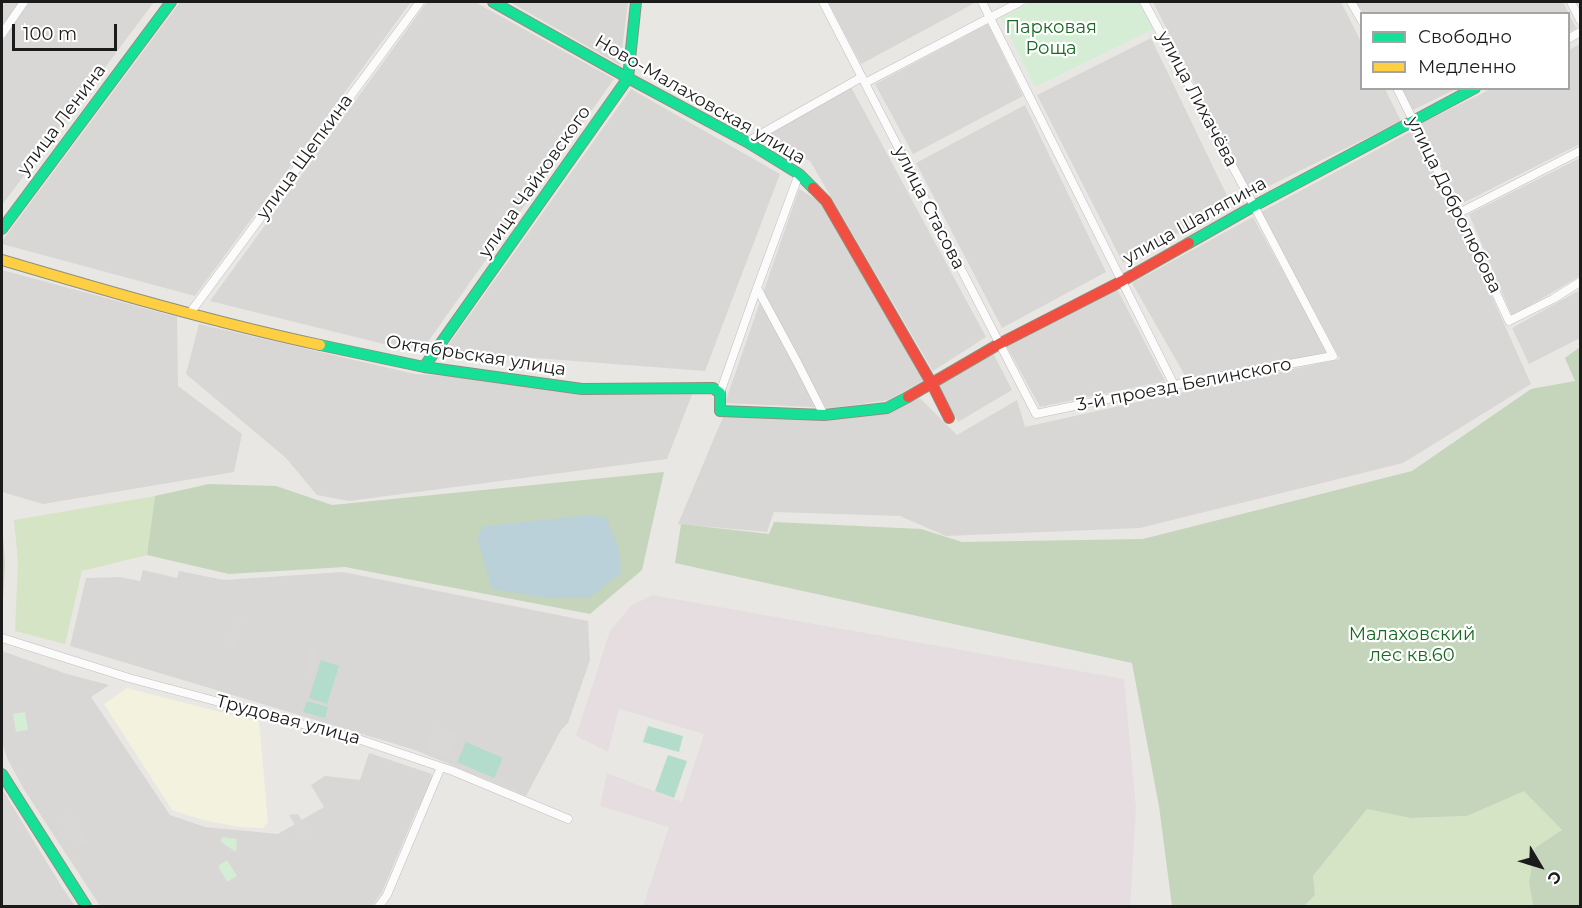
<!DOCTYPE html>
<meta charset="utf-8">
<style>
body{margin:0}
#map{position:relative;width:1582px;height:908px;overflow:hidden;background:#e9e7e3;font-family:Montserrat,sans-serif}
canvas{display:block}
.frame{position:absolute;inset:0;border:3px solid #1b1b1b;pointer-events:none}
.legend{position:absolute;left:1360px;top:12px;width:210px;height:78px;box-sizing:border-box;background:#fff;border:2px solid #a4a4a4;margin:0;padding:8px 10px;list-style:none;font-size:18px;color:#1b1b1b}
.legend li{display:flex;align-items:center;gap:12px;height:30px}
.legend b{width:30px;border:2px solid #a4a4a4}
.north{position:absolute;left:1510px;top:836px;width:60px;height:60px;-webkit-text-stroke:4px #fff;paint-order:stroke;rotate:128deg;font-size:16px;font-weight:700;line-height:24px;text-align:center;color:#1b1b1b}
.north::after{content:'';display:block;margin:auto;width:21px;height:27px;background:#1b1b1b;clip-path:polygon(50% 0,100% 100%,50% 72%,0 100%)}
.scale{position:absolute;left:12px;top:24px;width:105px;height:27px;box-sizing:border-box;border:3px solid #1b1b1b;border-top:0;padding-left:8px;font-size:18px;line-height:21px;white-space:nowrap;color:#1b1b1b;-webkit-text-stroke:4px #fff;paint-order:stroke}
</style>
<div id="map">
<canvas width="1582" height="908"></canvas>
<div class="frame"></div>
<ul class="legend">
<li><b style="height:8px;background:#16e098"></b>Свободно</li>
<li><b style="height:8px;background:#ffcf43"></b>Медленно</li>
</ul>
<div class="north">С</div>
<div class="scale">100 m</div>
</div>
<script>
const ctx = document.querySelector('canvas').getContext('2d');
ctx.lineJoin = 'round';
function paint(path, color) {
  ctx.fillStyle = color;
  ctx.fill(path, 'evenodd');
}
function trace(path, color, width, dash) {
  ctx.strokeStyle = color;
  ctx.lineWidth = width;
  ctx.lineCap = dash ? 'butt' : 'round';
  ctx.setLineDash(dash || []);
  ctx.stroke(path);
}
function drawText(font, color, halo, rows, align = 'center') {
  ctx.font = font + ' Montserrat,sans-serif';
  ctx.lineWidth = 4.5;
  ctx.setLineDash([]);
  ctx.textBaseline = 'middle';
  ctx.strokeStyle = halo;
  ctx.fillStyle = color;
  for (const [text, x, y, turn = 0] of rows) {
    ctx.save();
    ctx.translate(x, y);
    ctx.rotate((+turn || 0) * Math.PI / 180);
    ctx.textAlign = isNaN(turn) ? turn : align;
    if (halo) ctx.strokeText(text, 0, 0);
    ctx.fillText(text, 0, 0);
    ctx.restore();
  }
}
paint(new Path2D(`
 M2 2H21L15 12 2 27Z
 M28 2H154L2 205V41L6 36Z
 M180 2H411L195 296 2 244V241Z
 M427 2H475L614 79 420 353 210 301Z
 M510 2H628L620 65Z
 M828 2H972L973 4 861 64Z
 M1153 2H1341L1361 42 1362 88 1385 89 1401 121 1251 195Z
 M1356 2H1563L1576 28 1569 32 1568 14 1363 13Z
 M988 24 1023 96 913 154 875 84Z
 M1151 38 1231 204 1123 263 1037 95Z
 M1580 44V144L1461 204 1420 124 1491 89 1568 88 1569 50Z
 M850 85 986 337 933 371 810 161 757 138Z
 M631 89 780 174 705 371 444 351Z
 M1402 89H1456L1413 110Z
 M1025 105 1106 272 1002 328 916 163Z
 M1412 131 1457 219 1531 384 1403 463 1140 528 946 536 900 516 774 512 767 532 678 524 723 417 833 419 877 415 920 398 957 435 1017 400 1025 427 1142 401 1340 359 1261 212Z
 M1580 158V276L1512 316 1469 214Z
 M799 189 821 202 924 380 889 400 832 408 725 403Z
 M1253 217 1328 353 1187 379 1132 283Z
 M2 270 177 317 178 386 242 434 234 472 43 504 2 492Z
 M1116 287 1165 381 1040 407 1006 345Z
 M1580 290V338L1529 364 1512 328Z
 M199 324 415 374 693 392 667 459 349 501 317 495 286 458 186 374Z
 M992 351 1012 390 958 422 939 385Z
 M143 570 177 578 179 571 224 580 343 572 588 621 590 660 568 723 561 730 526 796 415 750 70 646 86 578 120 577 140 581Z
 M2 651 67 674 109 685 91 697 170 815 205 827 278 834 324 807 311 785 325 776 360 780 369 753 432 774 382 892 372 906H100L25 791 8 760 2 743Z
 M2 789 62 887 75 906H2Z`), '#d8d7d5');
paint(new Path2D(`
 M652 595 1124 679 1136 808 1130 906H643L669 827 600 806 607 773 682 802 704 734 619 709 608 752 576 736 610 631 631 606Z`), '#e6dde1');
paint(new Path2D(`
 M127 688 259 722 268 822 263 828 239 827 203 820 172 810 104 704Z`), '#f2f2df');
paint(new Path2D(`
 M155 496 147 555 82 571 65 644 15 631 18 561 14 520Z
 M1524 790 1562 830 1529 883 1533 906H1304L1315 895 1313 876 1367 809 1410 818 1467 816Z`), '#d5e4c5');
paint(new Path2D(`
 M1580 347V906H1533L1529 883 1535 848 1562 830 1524 791 1467 816 1410 818 1367 809 1313 876 1315 895 1304 906H1172L1159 806 1132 663 675 563 681 524 769 534 774 522 921 529 962 542 1143 539 1412 471 1531 389 1575 381 1565 358Z
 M664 472 642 570 590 614 345 567 229 574 147 555 155 496 209 484 276 486 332 505Z
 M2 522 5 563 2 622Z`), '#c4d5bb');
paint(new Path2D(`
 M1032 2H1139L1153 29 1035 87 1001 18Z
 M25 712 28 730 16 732 13 714Z
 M222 837 237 839 236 852 221 842Z
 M227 860 237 876 227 882 218 866Z`), '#d4edd4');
paint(new Path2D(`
 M321 660 339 666 327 704 309 698Z
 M307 701 328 707 325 718 303 712Z
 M648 726 683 736 679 752 643 742Z
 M466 742 503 758 494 778 457 762Z
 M668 755 687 761 674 798 655 791Z`), '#b3dccc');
paint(new Path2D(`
 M235 618 242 620 236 648 229 647Z
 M310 647 317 648 312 679 305 678Z
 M435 726 458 735 448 759 425 749Z
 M429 775 433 777 420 810 415 809Z
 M70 813 88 841 79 847 60 819Z
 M298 814 310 834 303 838 289 815Z`), '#d9d8d7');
paint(new Path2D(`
 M593 515 606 518 619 549 621 573 589 598H548L492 589 477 537 484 526Z`), '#bad1d9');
const street = new Path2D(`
 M823 2 1036 414 1174 385 1333 356 1254 206 1144 2
 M982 2 1174 385
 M1351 2 1362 21
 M1571 2 1580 20
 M2 34 24 2
 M1568 39 1580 32
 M865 83 1020 2
 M1397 88 1459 213 1509 321 1553 299 1580 282
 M747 142 862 77
 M1459 213 1580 151
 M757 288 797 362 824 415
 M190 313 420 2
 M720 393 757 288 799 174
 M2 638 129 678 358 739 453 771 568 819
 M379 906 387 895 441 767`);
const fast = new Path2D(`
 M493 2 628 78 747 142 799 174 813 188
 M2 229 171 2
 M1189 243 1254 206 1475 88
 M320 345 424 367 582 389 713 388 720 393V411L824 415 887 408 908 397
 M424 367 628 78 636 2
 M2 774 86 906`);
const slow = new Path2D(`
 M2 260C107 291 213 322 320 345`);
const jam = new Path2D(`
 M813 188 826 201 932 384 949 418
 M908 397 999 344 1122 281 1189 243`);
trace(street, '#c0bfbe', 9);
trace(fast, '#8e907e', 12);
trace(slow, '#8e907e', 12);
trace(jam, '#8e907e', 12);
trace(street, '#fcfbfb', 8);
trace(fast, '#16e098', 10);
trace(slow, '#ffcf43', 10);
trace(jam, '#f24e42', 10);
drawText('18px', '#176b21', '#fff', [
 ["Парковая",1051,28],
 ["Роща",1051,49],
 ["Малаховский",1412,635],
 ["лес кв.60",1412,656]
]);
drawText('18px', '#1b1b1b', '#fff', [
 ["улица Лихачёва",1197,99,62],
 ["Ново-Малаховская улица",700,100,30],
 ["улица Ленина",62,120,-53],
 ["улица Щепкина",305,157,-54],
 ["улица Чайковского",535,182,-55],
 ["улица Добролюбова",1454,205,64],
 ["улица Стасова",929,208,63],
 ["улица Шаляпина",1195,221,-29],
 ["Октябрьская улица",476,356,9],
 ["3-й проезд Белинского",1184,385,-11],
 ["Трудовая улица",288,720,15]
]);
</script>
